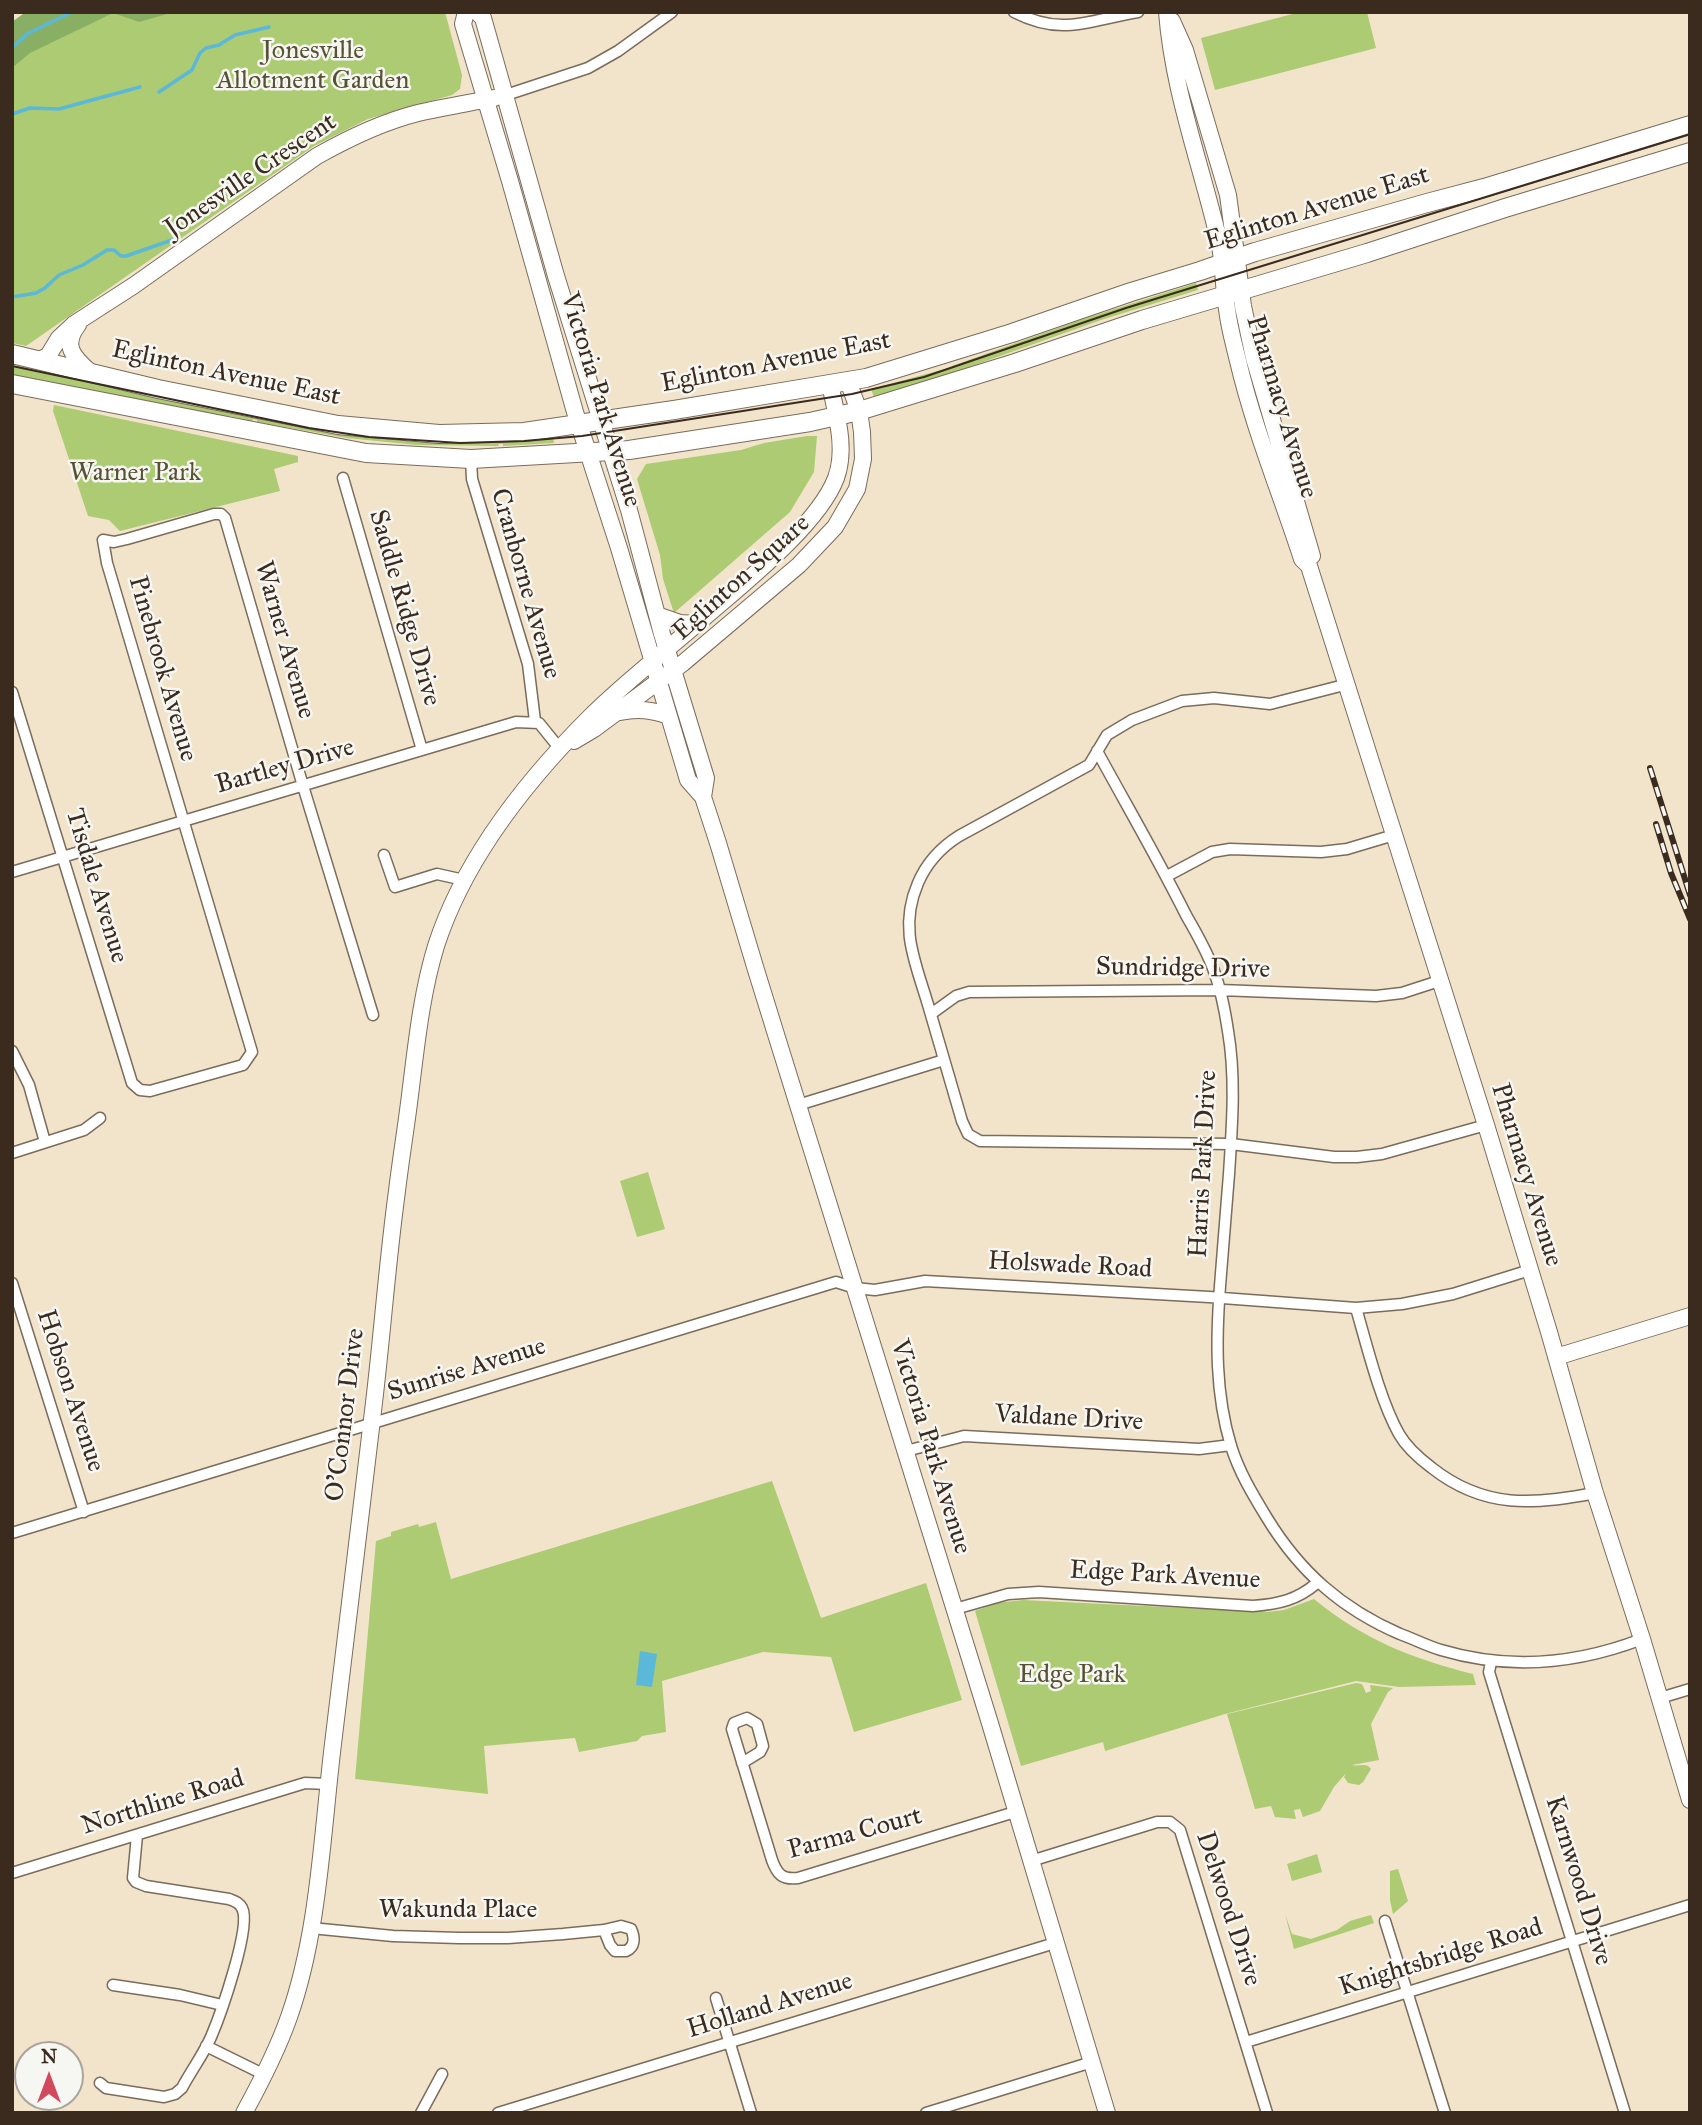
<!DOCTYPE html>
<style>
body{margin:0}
#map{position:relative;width:1702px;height:2125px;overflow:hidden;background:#f1e4cb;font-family:"IM FELL Great Primer",serif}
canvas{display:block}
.frame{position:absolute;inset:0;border:14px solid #3b2a1e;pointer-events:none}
.north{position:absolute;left:14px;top:2041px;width:70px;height:70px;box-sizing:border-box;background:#f6f6f2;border:2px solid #aba49d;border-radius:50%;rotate:0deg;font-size:19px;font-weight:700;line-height:28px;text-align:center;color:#3b2a1e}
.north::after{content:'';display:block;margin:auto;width:24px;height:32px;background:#d1495b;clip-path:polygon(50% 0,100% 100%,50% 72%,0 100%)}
</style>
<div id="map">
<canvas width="1702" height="2125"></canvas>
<div class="frame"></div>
<div class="north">N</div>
</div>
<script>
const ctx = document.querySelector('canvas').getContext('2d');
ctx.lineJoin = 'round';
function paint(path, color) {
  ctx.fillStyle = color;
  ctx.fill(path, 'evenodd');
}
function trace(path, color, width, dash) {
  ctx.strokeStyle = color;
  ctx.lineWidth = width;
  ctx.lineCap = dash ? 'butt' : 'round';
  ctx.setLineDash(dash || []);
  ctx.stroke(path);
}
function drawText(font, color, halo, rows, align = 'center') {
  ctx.font = font + ' "IM FELL Great Primer",serif';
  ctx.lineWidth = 5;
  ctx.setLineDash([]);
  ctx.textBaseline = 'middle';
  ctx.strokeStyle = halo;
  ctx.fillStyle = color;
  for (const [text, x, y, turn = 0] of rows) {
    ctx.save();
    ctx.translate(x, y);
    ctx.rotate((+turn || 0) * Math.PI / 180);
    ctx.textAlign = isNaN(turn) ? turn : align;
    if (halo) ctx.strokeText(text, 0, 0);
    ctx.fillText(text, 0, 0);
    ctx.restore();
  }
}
paint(new Path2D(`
 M26 12H445L462 75 460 89 452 95 368 119 314 146 26 346 12 343V22Z
 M1300 12H1367L1376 48 1215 90 1201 38Z
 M1196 283 1198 290 1104 319 955 372 956 376 874 397 871 389 952 367V366L1083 319Z
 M12 365 147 394 528 439 553 437 554 443 503 446V444H499L498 446 417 445 347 438 257 422V420L253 419 252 421 229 416 228 420 12 377Z
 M54 405 298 456V462L274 469 280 491 120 531 109 520 88 516 53 411Z
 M807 436H817L814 472 790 512 674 613 663 579 660 555 637 479 646 464 741 450 764 443Z
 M648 1172 665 1229 637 1237 620 1181Z
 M772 1481 821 1618 926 1583 962 1700 854 1732 831 1657 763 1652 662 1681 666 1732 642 1736 637 1741 579 1752 575 1738 484 1746 488 1794 355 1779 376 1541 391 1536V1532L418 1524 419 1527 436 1522 451 1579Z
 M1314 1599C1362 1639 1413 1659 1473 1674L1476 1685 1399 1687 1356 1681 1225 1714 1105 1751 1103 1742 1021 1766 975 1611 996 1603 1023 1600 1267 1612 1284 1610Z
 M1356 1683 1362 1684 1366 1693 1371 1691 1370 1685 1393 1688 1388 1692 1371 1724 1379 1760 1352 1765C1359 1767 1366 1762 1371 1769L1363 1782 1359 1785 1348 1783 1344 1777 1346 1773 1334 1787 1320 1811 1303 1817 1300 1809 1294 1810 1296 1819 1275 1817 1271 1806 1255 1809 1227 1714Z
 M1317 1854 1322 1872 1292 1881 1287 1864Z
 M1398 1869 1408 1901 1393 1914 1390 1900V1871Z
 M1285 1914 1292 1934 1311 1939 1337 1930 1350 1921 1371 1915 1374 1923 1294 1949Z`), '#accb72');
paint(new Path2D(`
 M26 12H174L139 22 113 13 30 53 12 68V22Z`), '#89af64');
paint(new Path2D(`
 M640 1651 657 1654 652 1687 636 1685Z`), '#5bb8d9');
trace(new Path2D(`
 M12 48 27 34 72 12
 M159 92 192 70 200 53 206 48 219 45 235 35 269 27
 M12 114 30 108 59 109 140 87
 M12 297 36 293 45 288 59 275 83 265 107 250H114L121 256H126L172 240`), '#5bb8d9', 3.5);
const street = new Path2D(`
 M1014 12C1063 37 1089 20 1138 12
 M503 96 588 68 618 51 672 12
 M471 459 472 479 528 664 535 721
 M343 478 422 750
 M1348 684 1270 704 1214 698 1182 701 1132 720 1107 735 1089 765 959 836C940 848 927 862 918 883 898 929 916 963 929 1008 940 1046 951 1084 962 1121L968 1134 980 1141 1231 1144 1334 1157H1357L1382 1154 1486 1125
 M12 692 132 1083 140 1090 150 1091 243 1065 252 1052 107 563 103 540 114 542 127 539 214 514H221L225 518 303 786 373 1015
 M1097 751C1127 806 1158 859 1186 915 1196 933 1207 951 1214 971 1221 990 1225 1011 1228 1031 1236 1078 1232 1127 1229 1174 1226 1211 1223 1248 1220 1286 1216 1340 1215 1393 1231 1446 1239 1472 1253 1495 1267 1518 1300 1572 1342 1609 1400 1634 1414 1639 1427 1646 1441 1650 1508 1670 1577 1664 1642 1639
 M384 855 395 887 437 874 464 880
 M12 872 516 722 539 723 560 749
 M1167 876 1212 852 1230 849 1321 852 1347 849 1394 835
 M931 1014 956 996 969 992 1220 990 1376 996 1402 993 1439 981
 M12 1051 29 1085 45 1142
 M798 1105 944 1060
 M12 1153 84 1130 100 1118
 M12 1283 84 1512
 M1356 1308C1367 1346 1380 1400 1399 1434 1407 1448 1420 1459 1432 1468 1484 1509 1534 1505 1595 1493
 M906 1451 964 1436 1199 1449 1231 1445
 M12 1533 836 1282 855 1288 875 1290 925 1281 1209 1297 1356 1308 1402 1304 1453 1294 1530 1270
 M955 1609 1008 1594 1039 1592 1253 1606C1279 1604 1297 1600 1317 1583
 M1491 1662 1489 1672 1625 2113
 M1660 1698 1690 1689
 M742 1763 760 1752 763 1746 757 1724 747 1718 734 1723 732 1729 772 1860C777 1874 782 1880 798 1878L1015 1812
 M1031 1861 1157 1822H1170L1180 1830 1267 2113
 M12 1873 305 1783 328 1784
 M1385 1921 1445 2113
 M311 1928 393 1936 459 1938H508L563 1934 604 1930 621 1926 631 1929C635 1938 635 1947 626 1951H615L610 1945 604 1930
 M113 1985 180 1995 222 2005
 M716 1998 751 2113
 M1246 2042 1690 1905
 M206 2046 265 2075
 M100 2083 106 2088 164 2097 175 2094 182 2088C191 2071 203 2055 211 2037 220 2016 252 1926 242 1908 239 1902 234 1901 229 1899L146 1886 136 1882 133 1878 137 1835
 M421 2113 442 2074
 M498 2113 1055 1943
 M926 2113 1092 2062`);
const secondary = new Path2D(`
 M466 12 463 24 510 181 575 412 619 548 688 780 703 797 718 843 756 970 989 1720 1107 2113
 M477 12 483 18 556 276 629 510 662 634 706 778 703 797
 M1167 12C1173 91 1201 164 1219 241 1224 263 1223 287 1227 309 1229 327 1234 344 1238 361 1254 429 1281 494 1302 559L1309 566 1486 1125 1549 1332 1595 1493 1642 1639 1690 1800
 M1172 21 1185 50 1228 195 1243 306 1254 358 1312 556
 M78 325C62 345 73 357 89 371
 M39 360 48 356 59 338 74 324 133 286 317 156C349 138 382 122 418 113 443 107 469 103 494 98
 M657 615 680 623 697 624
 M620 712C638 708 652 710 669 716
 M574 741 594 729 683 663 799 565 835 527 857 489 863 459 862 432 859 411 848 381
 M1556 1357 1690 1316
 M244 2113C261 2082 277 2051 289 2017 319 1932 322 1834 333 1744 346 1632 360 1522 373 1411 382 1338 387 1264 397 1191 401 1157 407 1122 411 1087 417 1039 422 992 436 946 464 859 526 781 590 717 624 683 662 654 698 623 738 588 818 526 836 478 847 448 836 414 830 384`);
const primary = new Path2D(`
 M12 354 158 389 338 425 439 434 524 432 674 410 866 378 1012 333 1131 292 1200 271 1255 252 1427 203 1484 188 1690 125
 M12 384 366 453 471 459 629 450 810 422 859 411 1015 363 1142 320 1367 253 1505 208 1690 152`);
trace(street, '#7b6b5b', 13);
trace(secondary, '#7b6b5b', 18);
trace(primary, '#7b6b5b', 20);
trace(street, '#fff', 10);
trace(secondary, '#fff', 16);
trace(primary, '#fff', 18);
trace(new Path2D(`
 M12 366 309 428 369 437 460 443 524 441 582 436 852 394 924 377 1126 308 1690 134`), '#3b2a1e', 2);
const rail = new Path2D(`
 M1650 768 1690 895
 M1656 824 1671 873 1690 919`);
trace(rail, '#3b2a1e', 6);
trace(rail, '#f6f6f2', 3.5, [10]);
drawText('26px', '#575233', '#f6f6f2', [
 ["Jonesville",313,52],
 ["Allotment Garden",313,82],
 ["Warner Park",135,474],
 ["Edge Park",1072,1676]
]);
drawText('26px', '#3b2a1e', '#f6f6f2', [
 ["Jonesville Crescent",251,176,-34],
 ["Eglinton Avenue East",1317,209,-17],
 ["Eglinton Avenue East",776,363,-11],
 ["Eglinton Avenue East",226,374,12],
 ["Victoria Park Avenue",600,400,73],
 ["Pharmacy Avenue",1281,407,73],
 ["Eglinton Square",742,578,-42],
 ["Cranborne Avenue",525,584,74],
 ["Saddle Ridge Drive",404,608,74],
 ["Warner Avenue",284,640,74],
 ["Pinebrook Avenue",162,669,74],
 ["Bartley Drive",285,767,-16],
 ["Tisdale Avenue",96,886,73],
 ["Sundridge Drive",1183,969,1],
 ["Harris Park Drive",1204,1164,-87],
 ["Pharmacy Avenue",1526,1175,73],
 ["Holswade Road",1070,1266,3],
 ["Sunrise Avenue",467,1370,-17],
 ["Hobson Avenue",70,1391,72],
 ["O'Connor Drive",346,1415,-83],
 ["Valdane Drive",1069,1419,3],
 ["Victoria Park Avenue",930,1447,73],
 ["Edge Park Avenue",1165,1576,3],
 ["Northline Road",163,1803,-17],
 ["Parma Court",855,1834,-15],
 ["Karnwood Drive",1578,1881,73],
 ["Delwood Drive",1228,1909,72],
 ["Wakunda Place",458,1911],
 ["Knightsbridge Road",1441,1958,-17],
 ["Holland Avenue",770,2006,-17]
]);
</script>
